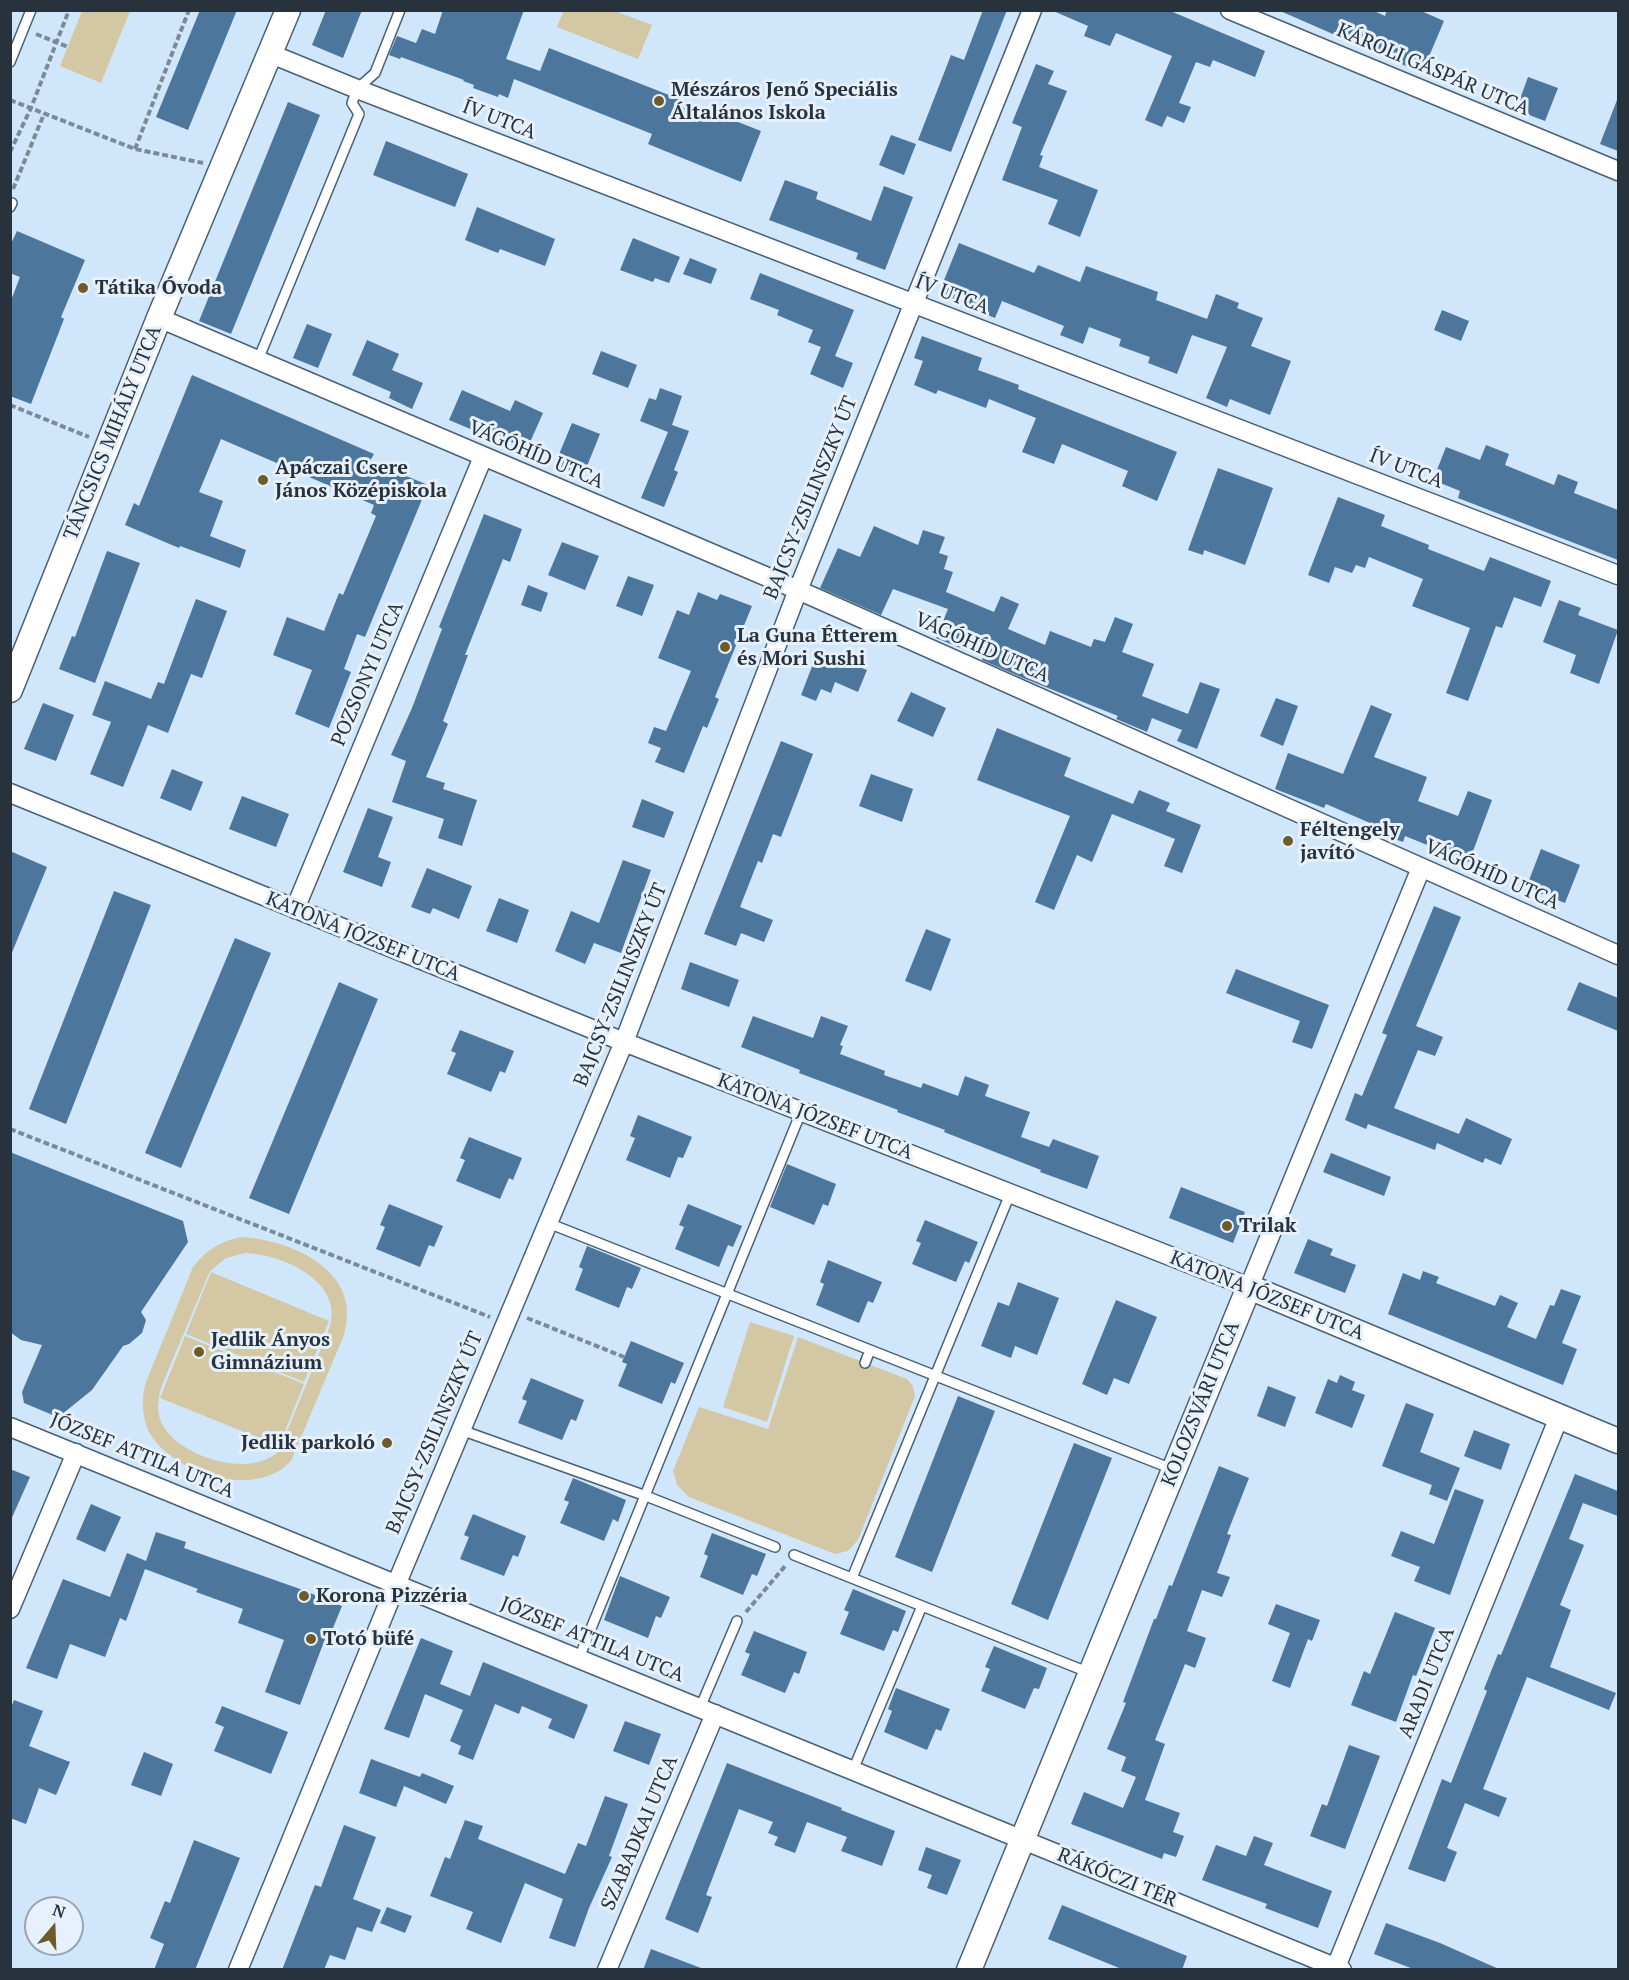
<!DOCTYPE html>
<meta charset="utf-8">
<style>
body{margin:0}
#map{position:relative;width:1629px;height:1980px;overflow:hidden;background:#d0e6fa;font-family:"PT Serif",serif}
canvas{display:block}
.frame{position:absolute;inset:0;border:12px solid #27323c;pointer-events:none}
.north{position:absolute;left:24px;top:1896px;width:60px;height:60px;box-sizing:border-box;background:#e6f1fc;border:2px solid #9aa5af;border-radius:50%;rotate:19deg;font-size:16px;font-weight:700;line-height:24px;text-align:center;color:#27323c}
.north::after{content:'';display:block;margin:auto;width:21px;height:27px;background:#6e5b2a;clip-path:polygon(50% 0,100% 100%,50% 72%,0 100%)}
</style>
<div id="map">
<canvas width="1629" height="1980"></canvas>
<div class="frame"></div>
<div class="north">N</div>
</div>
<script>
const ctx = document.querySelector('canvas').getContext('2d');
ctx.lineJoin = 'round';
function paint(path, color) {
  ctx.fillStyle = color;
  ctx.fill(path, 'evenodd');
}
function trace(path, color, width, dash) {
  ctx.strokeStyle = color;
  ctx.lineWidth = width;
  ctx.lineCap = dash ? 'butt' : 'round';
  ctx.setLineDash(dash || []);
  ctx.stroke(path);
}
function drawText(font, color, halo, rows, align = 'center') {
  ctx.font = font + ' "PT Serif",serif';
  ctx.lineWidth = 6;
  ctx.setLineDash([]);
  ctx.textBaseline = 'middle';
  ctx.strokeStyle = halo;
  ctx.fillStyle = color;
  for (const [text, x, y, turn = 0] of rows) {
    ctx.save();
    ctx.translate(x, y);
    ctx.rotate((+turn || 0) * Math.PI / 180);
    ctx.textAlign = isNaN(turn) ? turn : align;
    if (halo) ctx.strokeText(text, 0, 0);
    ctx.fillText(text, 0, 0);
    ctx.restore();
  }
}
paint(new Path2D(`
 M564 10 615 11 652 25 638 59 557 27Z
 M82 11H130L101 83 60 66Z
 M241 1237C293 1240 363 1271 344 1335L291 1461C255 1500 173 1474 149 1432 142 1418 141 1397 146 1382L193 1267C206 1250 221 1241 241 1237ZM245 1253C282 1254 346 1282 329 1329L279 1451C250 1480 176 1456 161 1422 156 1409 158 1397 162 1385L210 1271 226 1258Z
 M211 1272 329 1321 304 1382 186 1334Z
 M750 1322 794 1336 767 1422 723 1407Z
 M185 1336 304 1384 279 1446 160 1398Z
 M798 1337 907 1379 913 1386 915 1396 858 1540 848 1551 835 1554 689 1497 677 1485 673 1471 699 1407 768 1429Z`), '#d4c7a4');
paint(new Path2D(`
 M200 10H237L188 130 156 117Z
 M326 10H362L343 58 312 45Z
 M443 10H524L506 59 540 71 549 48 761 131 741 182 648 144 652 134 514 79 508 98 499 94 498 97 473 88 474 85 463 81 464 80 401 57 400 59 389 55 397 36 416 43 422 29 435 34Z
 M983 10H1007L951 152 918 140 951 55 964 60Z
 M1051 10H1168L1265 51 1255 77 1213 60 1210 67 1196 62 1179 103 1191 107 1184 123 1167 116 1162 127 1145 120 1172 56 1116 33 1110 46 1084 36 1088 26Z
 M1278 10H1372L1385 16 1387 10H1419L1444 21 1422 73Z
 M1036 64 1054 71 1048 84 1067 91 1040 155 1043 156 1039 167 1098 190 1080 237 1048 224 1058 200 1002 180 1022 127 1012 123Z
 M1528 77 1558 88 1545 121 1516 110Z
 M1617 100 1618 101V151L1600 144Z
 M288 102 320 115 231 334 199 321Z
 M891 135 916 144 904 175 879 165Z
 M386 141 468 174 455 207 373 175Z
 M785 180 818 192 816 199 871 221 884 186 913 197 885 270 856 259 858 253 769 220Z
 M477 207 555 239 545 266 500 249 498 253 465 240Z
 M17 231 85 260 61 317 64 319 31 404 10 396V303L20 277 10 273V246Z
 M633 238 680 257 669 283 655 278 653 282 620 270Z
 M959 243 1034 273 1038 265 1080 282 1086 266 1158 292 1156 300 1207 319 1216 294 1239 303 1237 308 1263 318 1251 346 1291 361 1270 415 1230 399 1227 407 1206 398 1227 347 1192 335 1177 374 1148 363 1150 357 1119 346 1121 339 1089 327 1083 344 1060 335 1064 326 1002 301 995 318 938 295Z
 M690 258 717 269 711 284 683 274Z
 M760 273 854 310 835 356 853 363 843 388 810 374 821 347 808 342 813 330 777 315 779 310 750 299Z
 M1442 310 1469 321 1461 341 1434 330Z
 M307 324 332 334 318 368 293 358Z
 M922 336 982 358 978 370 1019 385 1018 389 1177 452 1157 501 1122 486 1128 471 1062 444 1054 464 1022 452 1036 418 989 399 986 408 938 390 936 394 914 385 923 361 914 358Z
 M367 340 399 354 392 370 423 383 412 409 389 398 391 392 352 375Z
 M601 351 637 365 628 388 592 374Z
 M192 375 374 454 370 461 428 485 365 637 357 634 344 669 351 672 329 728 295 714 312 670 273 655 287 617 324 631 339 593 343 595 376 516 371 513 374 505 221 439 199 492 223 501 210 536 246 550 240 568 180 546 179 548 125 525 134 503 139 506Z
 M660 388 682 396 672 425 689 431 674 470 678 472 664 507 641 498 668 432 640 421 649 398 656 400Z
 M462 390 510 411 515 400 543 413 527 449 489 432 487 436 449 420Z
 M572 423 600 434 583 476 555 464Z
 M1486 445 1509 454 1505 465 1554 485 1558 474 1578 482 1574 493 1618 510V560L1458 498 1460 491 1433 480 1446 447 1480 460Z
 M1218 468 1273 488 1245 565 1204 550 1203 555 1188 550Z
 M1338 497 1385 515 1381 526 1429 545 1428 549 1484 571 1490 557 1551 581 1541 607 1514 597 1502 628 1496 626 1468 701 1446 693 1470 628 1412 606 1423 579 1369 557 1365 568 1356 565 1352 573 1335 567 1329 583 1308 575Z
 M484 514 522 529 510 562 503 559 465 655H468L443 721 448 724 426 777 445 783 443 789 477 800 462 846 438 838 444 819 392 802 406 761 391 755 412 708 442 629 439 627Z
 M874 526 918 545 923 530 945 537 939 553 948 556 944 569 953 572 946 592 994 612 1001 596 1019 604 1008 629 1045 645 1050 631 1091 647 1094 639 1105 642 1115 617 1133 624 1122 652 1154 664 1142 696 1188 714 1200 682 1220 689 1197 749 1177 741 1182 730 1152 718 1147 732 1116 719 1118 716 1023 678 982 660 983 657 936 638 948 609 893 589 881 615 820 588 838 548 860 557Z
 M562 542 599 556 585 590 548 575Z
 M107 551 140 563 95 683 59 669 72 636 75 637Z
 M628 576 654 585 642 616 616 606Z
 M528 585 548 593 541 612 521 605Z
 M698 592 717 600 720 594 752 606 715 697 719 699 707 728 703 726 684 773 655 762 661 748 648 743 654 727 666 731 691 671 658 658 677 610 689 615Z
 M196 599 227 611 202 678 191 674 168 733 148 725 123 787 90 774 111 722 92 715 105 681 151 699 158 682 164 684Z
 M1559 600 1581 608 1578 615 1618 630 1599 684 1570 673 1576 655 1543 642Z
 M818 651 867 670 858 692 835 682 831 693 821 689 816 701 801 695Z
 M911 692 946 708 933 737 897 721Z
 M1276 698 1298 706 1283 746 1260 736Z
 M43 703 74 715 56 761 24 749Z
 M1371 705 1392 714 1374 757 1427 777 1418 801 1458 816 1468 791 1492 800 1469 862 1405 836 1403 842 1375 832 1377 826 1326 804 1324 808 1275 789 1288 753 1343 774Z
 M997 728 1071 758 1064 776 1133 804 1139 790 1170 803 1166 811 1201 825 1182 873 1164 866 1175 839 1112 814 1092 862 1077 855 1054 910 1035 902 1070 816 977 780Z
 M781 741 813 754 781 837 773 834 762 863 758 861 740 907 773 920 764 942 741 933 736 946 704 934Z
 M172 769 203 782 191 811 160 798Z
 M871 774 913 789 902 822 859 806Z
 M242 796 289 814 276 847 229 829Z
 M642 799 674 812 664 838 632 827Z
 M368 808 393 817 378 857 391 862 382 887 343 872Z
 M1541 849 1580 865 1565 903 1526 888Z
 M10 851 47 867 11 955H10Z
 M623 860 651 870 621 953 594 943 585 964 555 951 571 911 599 923Z
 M427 868 472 886 459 919 433 908 430 914 411 907Z
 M114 891 151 905 66 1124 29 1109Z
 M499 898 529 910 517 943 486 931Z
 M1434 906 1461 917 1416 1026 1443 1037 1435 1056 1418 1050 1394 1108 1459 1134 1466 1118 1512 1139 1501 1165 1485 1158 1483 1163 1437 1143 1435 1150 1368 1124 1366 1129 1345 1120 1355 1093 1362 1096 1387 1035 1382 1033Z
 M926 929 951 939 931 991 905 981Z
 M235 938 271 953 181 1168 145 1153Z
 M690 962 739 980 729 1007 681 989Z
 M1236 969 1329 1005 1312 1049 1292 1042 1300 1021 1226 993Z
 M339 982 378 999 289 1214 249 1198Z
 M1579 982 1618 998V1031L1567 1010Z
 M753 1016 813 1038 821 1016 848 1026 840 1045 843 1046 840 1054 885 1071 884 1075 921 1088 923 1083 958 1096 965 1076 989 1085 985 1096 1030 1112 1021 1137 1049 1147 1053 1139 1099 1156 1087 1189 1040 1172 1041 1170 944 1132 945 1130 897 1112 898 1110 799 1073 800 1070 741 1047Z
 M460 1030 514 1051 505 1073 500 1071 491 1092 447 1074 456 1053 451 1051Z
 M638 1115 692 1137 683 1158 678 1157 670 1178 626 1160 635 1138 630 1136Z
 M469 1137 522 1158 513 1180 509 1178 500 1199 456 1181 465 1160 460 1158Z
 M10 1152 183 1221 188 1242 141 1312 146 1320 142 1333 129 1344 123 1346 92 1390 61 1415 55 1416 24 1403 22 1392 42 1345 21 1340 10 1332Z
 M1331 1153 1391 1177 1384 1196 1323 1172Z
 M787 1164 836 1184 828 1206 823 1204 814 1225 770 1207Z
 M1181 1187 1245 1212 1233 1243 1169 1218Z
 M389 1204 443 1226 434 1247 429 1245 420 1267 376 1249 385 1227 380 1225Z
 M688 1204 742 1226 733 1247 728 1245 719 1267 675 1249 684 1227 679 1225Z
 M925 1220 978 1242 969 1263 965 1261 956 1282 912 1264 921 1243 916 1241Z
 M1308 1239 1333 1249 1330 1255 1356 1265 1345 1293 1294 1273Z
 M587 1246 641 1268 632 1289 627 1287 619 1308 575 1290 583 1269 579 1267Z
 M828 1260 882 1282 873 1303 868 1301 859 1323 816 1305 824 1284 820 1282Z
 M1423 1271 1439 1277 1436 1283 1495 1306 1500 1295 1518 1303 1507 1327 1536 1339 1550 1305 1554 1306 1561 1289 1581 1296 1562 1343 1577 1349 1563 1385 1388 1314 1403 1273 1420 1280Z
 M1018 1282 1059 1298 1037 1355 1015 1346 1011 1358 981 1346 998 1302 1009 1306Z
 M1116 1300 1157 1317 1129 1384 1114 1378 1107 1395 1082 1384Z
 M631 1341 684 1363 675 1384 671 1382 662 1404 618 1386 627 1364 622 1362Z
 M1340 1375 1355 1382 1352 1390 1365 1395 1352 1428 1315 1413 1328 1379 1337 1383Z
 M531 1378 584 1400 576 1421 571 1419 562 1440 518 1423 527 1401 522 1399Z
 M1268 1386 1296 1397 1285 1427 1257 1416Z
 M958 1396 995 1411 932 1572 895 1557Z
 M1406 1403 1434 1414 1420 1452 1460 1468 1447 1501 1429 1494 1432 1485 1382 1466Z
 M1474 1430 1510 1444 1501 1470 1464 1456Z
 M1074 1443 1112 1458 1048 1620 1011 1604Z
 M1219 1466 1249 1478 1227 1534 1231 1535 1217 1573 1230 1577 1222 1597 1202 1590 1187 1631 1206 1638 1195 1668 1185 1664 1155 1740 1165 1744 1145 1800 1180 1813 1173 1832 1184 1836 1176 1857 1164 1853 1162 1859 1071 1824 1084 1792 1123 1808 1136 1777 1121 1771 1126 1757 1107 1749 1126 1703 1123 1702 1154 1619H1156L1169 1585 1172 1586Z
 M10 1469 30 1477 10 1522Z
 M1575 1474 1618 1491V1516L1583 1503 1569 1539 1584 1545 1560 1605 1571 1610 1550 1667 1616 1693 1609 1710 1527 1677 1483 1789 1507 1798 1499 1817 1465 1803 1447 1848 1457 1852 1445 1882 1408 1869 1442 1779 1451 1783 1487 1691 1484 1689 1498 1654 1501 1655Z
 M573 1478 626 1500 618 1522 613 1519 604 1541 560 1523 569 1502 564 1500Z
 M1455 1489 1484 1500 1450 1595 1414 1581 1420 1567 1391 1556 1401 1531 1434 1544Z
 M91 1504 121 1517 105 1552 76 1539Z
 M473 1514 526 1536 518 1557 513 1555 504 1576 460 1559 469 1537 464 1535Z
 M156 1532 186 1542 184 1548 300 1589 342 1606 328 1640 325 1639 300 1705 265 1692 284 1640 238 1623 243 1609 196 1592 198 1589 145 1569 126 1621 120 1618 105 1657 70 1644 57 1679 26 1668 63 1579 110 1597 127 1553 146 1561Z
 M712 1533 766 1554 757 1576 752 1574 743 1595 700 1577 708 1556 704 1554Z
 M620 1576 670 1597 661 1618 656 1616 648 1638 604 1620Z
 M853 1589 906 1611 898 1632 893 1630 884 1651 840 1634 849 1612 844 1610Z
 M1276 1604 1320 1620 1312 1641 1308 1639 1290 1688 1272 1681 1290 1633 1268 1624Z
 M1395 1612 1435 1628 1416 1676 1413 1675 1396 1722 1351 1705 1364 1671 1370 1674Z
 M754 1631 807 1652 799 1674 794 1672 785 1693 741 1675 750 1654 745 1652Z
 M421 1638 453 1651 440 1684 470 1696 483 1662 588 1705 574 1739 548 1728 552 1719 522 1706 519 1714 495 1704 473 1760 458 1754 461 1746 450 1741 463 1710 425 1694 409 1738 384 1729Z
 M994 1646 1047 1668 1039 1689 1034 1688 1025 1709 981 1691 990 1669 985 1667Z
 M896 1688 950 1709 941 1731 936 1729 927 1750 884 1732 892 1711 888 1709Z
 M14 1700 43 1711 29 1746 70 1762 56 1795 39 1788 26 1824 10 1818V1710Z
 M222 1706 288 1732 271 1774 214 1751 224 1727 215 1723Z
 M625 1721 661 1734 649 1765 613 1751Z
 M1349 1745 1380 1756 1345 1849 1310 1836 1322 1804 1327 1806Z
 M144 1752 173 1764 161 1796 131 1785Z
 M371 1759 420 1777 422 1773 454 1786 446 1804 404 1786 396 1807 359 1793Z
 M727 1763 842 1808 841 1810 895 1831 882 1866 841 1851 847 1837 807 1822 795 1853 774 1845 778 1837 768 1833 773 1822 739 1809 706 1895 712 1897 698 1933 665 1919Z
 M605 1796 628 1804 609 1856 612 1857 589 1908 575 1947 549 1938 563 1899 525 1883 501 1943 466 1929 473 1912 430 1896 445 1857 450 1859 465 1820 483 1826 478 1839 565 1874 578 1843 586 1846Z
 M344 1825 376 1837 353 1899 381 1910 372 1932 357 1927 345 1960 330 1955 324 1970H282L315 1885 321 1887Z
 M1254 1836 1273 1843 1264 1865 1332 1891 1318 1928 1265 1908 1267 1904 1202 1880 1216 1845 1246 1856Z
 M194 1840 240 1858 195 1970H154L164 1944 150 1938 165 1901 170 1903Z
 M926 1847 961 1860 947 1895 927 1888 932 1875 918 1870Z
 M1062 1905 1187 1956 1182 1970H1124L1048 1939Z
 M387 1907 412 1916 405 1933 380 1923Z
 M1386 1923 1440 1943 1501 1970H1416L1374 1954Z
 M651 1949 701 1968 700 1970H643Z`), '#4c769c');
const lane = new Path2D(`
 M10 62 31 10
 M10 203H12L10 207
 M258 360 359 114 352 103 357 89 375 73 400 10
 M548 1223 1172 1469
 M865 1363 870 1350
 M461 1430 646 1496 775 1547
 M794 1555 1090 1673
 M852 1578 1010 1194
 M579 1658 801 1112
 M700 1708 737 1621
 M853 1770 922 1606`);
const street = new Path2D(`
 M1230 10 1618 171
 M271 54 357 89 1618 575
 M159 318 798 590 1618 955
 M10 793 624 1042 1249 1287 1421 868
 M295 909 483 457
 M10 1427 1342 1970
 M10 1609 76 1453
 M1336 1967 1559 1417
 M238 1970 396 1585 624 1042 798 590 1032 10
 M607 1970 715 1714`);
const secondary = new Path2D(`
 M10 690 159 318 288 10
 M969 1970 1249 1287 1618 1441`);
trace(lane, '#486076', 12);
trace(street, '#486076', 21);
trace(secondary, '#486076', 27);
trace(new Path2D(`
 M36 34 68 47
 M10 100 135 149 203 163
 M135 149 189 10
 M10 152 31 108 69 10
 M13 189 44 114
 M10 405 89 437
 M10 1129 490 1317
 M527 1318 624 1357
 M746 1612 786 1565`), '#7a8a99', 4, [6, 3]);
trace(lane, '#fff', 9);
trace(street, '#fff', 18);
trace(secondary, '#fff', 24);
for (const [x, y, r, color] of [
 [659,101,6,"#6e5b2a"],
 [83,288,6,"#6e5b2a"],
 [263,480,6,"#6e5b2a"],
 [725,647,6,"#6e5b2a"],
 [1288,841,6,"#6e5b2a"],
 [1227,1226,6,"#6e5b2a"],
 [199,1352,6,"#6e5b2a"],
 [387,1443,6,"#6e5b2a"],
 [304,1596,6,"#6e5b2a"],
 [311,1639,6,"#6e5b2a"]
]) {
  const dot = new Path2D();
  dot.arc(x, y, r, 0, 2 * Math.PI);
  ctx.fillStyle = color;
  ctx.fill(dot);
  trace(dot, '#e6f1fc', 2);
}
drawText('20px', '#27323c', '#e6f1fc', [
 ["KÁROLI GÁSPÁR UTCA",1433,70,23],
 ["ÍV UTCA",499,120,21],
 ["ÍV UTCA",952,295,21],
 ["TÁNCSICS MIHÁLY UTCA",113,433,-68],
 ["VÁGÓHÍD UTCA",536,455,23],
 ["ÍV UTCA",1406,469,21],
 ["BAJCSY-ZSILINSZKY ÚT",811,498,-68],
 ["VÁGÓHÍD UTCA",982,648,24],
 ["POZSONYI UTCA",368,674,-67],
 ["VÁGÓHÍD UTCA",1492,875,24],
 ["KATONA JÓZSEF UTCA",363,937,22],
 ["BAJCSY-ZSILINSZKY ÚT",621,985,-68],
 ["KATONA JÓZSEF UTCA",815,1117,21],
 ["KATONA JÓZSEF UTCA",1267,1296,22],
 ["KOLOZSVÁRI UTCA",1201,1404,-68],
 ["BAJCSY-ZSILINSZKY ÚT",435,1433,-67],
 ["JÓZSEF ATTILA UTCA",142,1456,22],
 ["JÓZSEF ATTILA UTCA",592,1640,22],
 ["ARADI UTCA",1427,1683,-68],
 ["SZABADKAI UTCA",640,1833,-67],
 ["RÁKÓCZI TÉR",1117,1878,22]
]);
drawText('bold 20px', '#27323c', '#e6f1fc', [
 ["Mészáros Jenő Speciális",671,90],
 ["Általános Iskola",671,113],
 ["Tátika Óvoda",95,288],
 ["Apáczai Csere",275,468],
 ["János Középiskola",275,491],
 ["La Guna Étterem",737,636],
 ["és Mori Sushi",737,659],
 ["Féltengely",1300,830],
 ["javító",1300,853],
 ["Trilak",1239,1226],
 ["Jedlik Ányos",211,1340],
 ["Gimnázium",211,1363],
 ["Jedlik parkoló",375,1443,"right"],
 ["Korona Pizzéria",316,1596],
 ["Totó büfé",323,1639]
], 'left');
</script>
